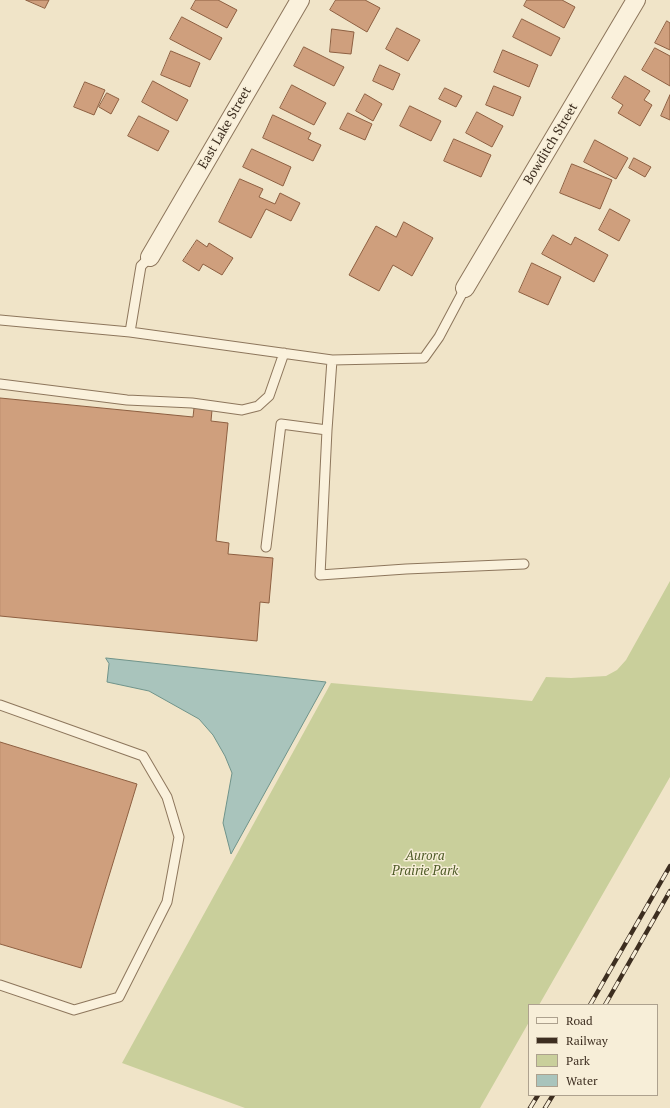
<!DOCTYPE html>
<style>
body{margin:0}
#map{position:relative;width:670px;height:1108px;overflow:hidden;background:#f0e4c8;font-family:"PT Serif",serif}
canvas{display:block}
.legend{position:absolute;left:528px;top:1004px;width:130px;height:92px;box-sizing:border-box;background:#f7eed8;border:1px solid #ada18e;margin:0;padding:5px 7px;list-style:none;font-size:12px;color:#3d2e20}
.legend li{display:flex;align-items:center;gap:8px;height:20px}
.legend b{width:20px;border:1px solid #ada18e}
</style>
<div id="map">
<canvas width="670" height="1108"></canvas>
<ul class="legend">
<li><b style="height:5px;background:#faf1dc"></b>Road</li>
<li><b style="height:5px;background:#3d2e20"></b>Railway</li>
<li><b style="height:11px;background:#c9cf9b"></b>Park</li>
<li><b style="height:11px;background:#a9c4bc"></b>Water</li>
</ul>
</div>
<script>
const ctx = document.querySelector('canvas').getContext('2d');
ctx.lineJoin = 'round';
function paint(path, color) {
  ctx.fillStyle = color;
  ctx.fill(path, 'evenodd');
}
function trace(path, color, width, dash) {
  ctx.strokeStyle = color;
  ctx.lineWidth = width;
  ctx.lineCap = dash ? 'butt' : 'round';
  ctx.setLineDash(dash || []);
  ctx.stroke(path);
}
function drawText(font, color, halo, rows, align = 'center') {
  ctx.font = font + ' "PT Serif",serif';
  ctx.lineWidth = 3;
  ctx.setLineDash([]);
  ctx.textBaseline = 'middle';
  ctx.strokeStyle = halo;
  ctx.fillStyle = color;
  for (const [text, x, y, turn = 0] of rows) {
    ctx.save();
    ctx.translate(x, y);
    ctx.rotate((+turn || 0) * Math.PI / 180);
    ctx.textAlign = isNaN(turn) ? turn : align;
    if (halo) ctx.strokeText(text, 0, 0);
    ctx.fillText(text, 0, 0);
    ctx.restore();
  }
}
paint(new Path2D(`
 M670 581V777L539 1005H529V1022L480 1108H245L122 1063 331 683 532 701 546 677 571 678 606 676 617 670 626 660Z`), '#c9cf9b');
const water = new Path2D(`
 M106 658 326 682 231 854 223 823 232 773 225 756 213 735 199 719 149 691 107 682 109 664Z`);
paint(water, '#a9c4bc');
trace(water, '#6f938a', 1);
const building = new Path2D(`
 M26 0H49L45 8Z
 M196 0H218L237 10 227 28 191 9Z
 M336 0H365L380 8 367 32 330 10Z
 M527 0H562L575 7 564 28 524 6Z
 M182 17 222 38 210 60 170 39Z
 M522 19 560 38 551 56 513 37Z
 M667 21 670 23V50L655 43Z
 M397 28 420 40 408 61 386 49Z
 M332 29 354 32 351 54 330 52Z
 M304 47 344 67 334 86 294 66Z
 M655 48 670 56V86L642 70Z
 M503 50 538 65 529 87 494 72Z
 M171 51 200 63 190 87 161 75Z
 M380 65 400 74 393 90 373 81Z
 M625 76 650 91 644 100 652 105 640 126 618 113 623 105 612 98Z
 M153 81 188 100 177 121 142 102Z
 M85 82 105 90 94 115 74 107Z
 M292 85 326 103 314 125 280 108Z
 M494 86 521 97 513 116 486 105Z
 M445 88 462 96 456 107 439 99Z
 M107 93 119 99 111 114 99 107Z
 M365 94 382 104 373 121 356 111Z
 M670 95V120L661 116Z
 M410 106 441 121 431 141 400 126Z
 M477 112 503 126 492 147 466 133Z
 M348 113 372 124 365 140 340 129Z
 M273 115 311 133 308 139 321 145 313 161 263 138Z
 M139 116 169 131 158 151 128 136Z
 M454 139 491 155 481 177 444 161Z
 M595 140 628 158 616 179 584 162Z
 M252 149 291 167 283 186 243 167Z
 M634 158 651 167 645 177 629 168Z
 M572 164 612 180 600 209 560 193Z
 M240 179 263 189 259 197 275 204 280 193 300 203 291 221 266 209 251 238 219 222Z
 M610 209 630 220 619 241 599 230Z
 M404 222 433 238 412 276 393 265 379 291 349 275 376 226 396 237Z
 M553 235 571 245 575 237 608 255 594 282 542 254Z
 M197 240 207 247 209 243 233 258 222 275 203 264 199 271 183 261Z
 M532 263 561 277 548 305 519 292Z
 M0 398 193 417 194 408 212 410 211 421 228 423 216 541 229 543 228 554 273 558 269 603 260 602 257 641 0 616Z
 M0 742 137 784 81 968 0 944Z`);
paint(building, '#cf9f7d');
trace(building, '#8d5f41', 1);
const lane = new Path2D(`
 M0 320 130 332 332 360 424 358 439 337 465 288
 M130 332 141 266 150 257
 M0 384 127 400 192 403 242 410 258 406 269 396 284 353
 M327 430 320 575 406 569 524 564
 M266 547 281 424 327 430 332 360
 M0 705 143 756 167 797 179 837 167 902 119 997 74 1010 0 985`);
const street = new Path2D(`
 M150 257 300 0
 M465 288 636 0`);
trace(lane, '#8d765c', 11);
trace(street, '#8d765c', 20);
trace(lane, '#faf1dc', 9);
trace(street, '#faf1dc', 18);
const rail = new Path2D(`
 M590 1005 670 866
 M605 1005 670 891
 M530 1108 538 1095
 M545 1108 553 1095`);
trace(rail, '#3d2e20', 4.5);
trace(rail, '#f7eed8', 3, [9]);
drawText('13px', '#3d2e20', '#f7eed8', [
 ["East Lake Street",225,128,-60],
 ["Bowditch Street",551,144,-59]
]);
drawText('italic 13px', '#4d5a26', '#f7eed8', [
 ["Aurora",425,856],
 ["Prairie Park",425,871]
]);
</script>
